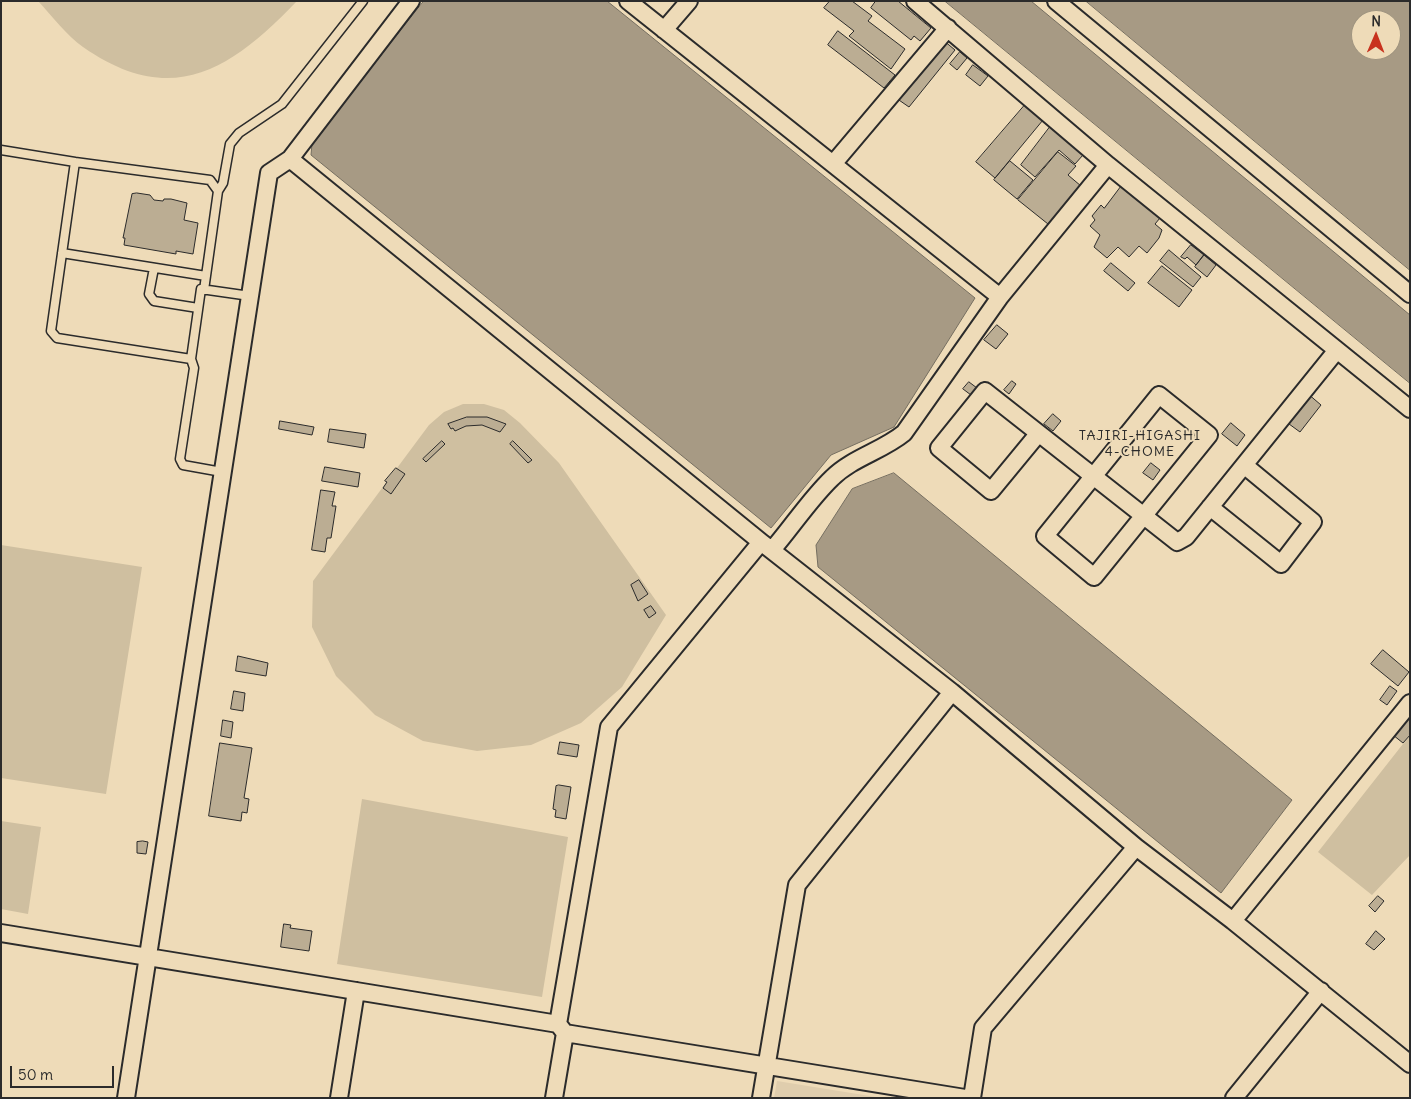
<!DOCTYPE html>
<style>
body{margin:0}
#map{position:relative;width:1411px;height:1099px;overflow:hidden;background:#eedbb8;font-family:Delius,sans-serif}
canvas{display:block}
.frame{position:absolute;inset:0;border:2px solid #2b2b2b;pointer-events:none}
.north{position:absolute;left:1351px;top:10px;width:50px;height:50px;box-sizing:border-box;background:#eedbb8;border:1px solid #a09580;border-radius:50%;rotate:1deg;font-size:14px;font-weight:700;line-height:20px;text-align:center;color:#2b2b2b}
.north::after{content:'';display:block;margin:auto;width:18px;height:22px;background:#c8321e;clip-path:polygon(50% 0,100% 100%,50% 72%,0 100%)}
.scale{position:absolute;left:10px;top:1066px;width:104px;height:22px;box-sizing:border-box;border:2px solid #2b2b2b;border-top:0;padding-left:6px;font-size:15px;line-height:18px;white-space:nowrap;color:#2b2b2b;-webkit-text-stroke:4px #eedbb8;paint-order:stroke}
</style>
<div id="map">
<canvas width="1411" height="1099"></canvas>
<div class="frame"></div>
<div class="north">N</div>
<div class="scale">50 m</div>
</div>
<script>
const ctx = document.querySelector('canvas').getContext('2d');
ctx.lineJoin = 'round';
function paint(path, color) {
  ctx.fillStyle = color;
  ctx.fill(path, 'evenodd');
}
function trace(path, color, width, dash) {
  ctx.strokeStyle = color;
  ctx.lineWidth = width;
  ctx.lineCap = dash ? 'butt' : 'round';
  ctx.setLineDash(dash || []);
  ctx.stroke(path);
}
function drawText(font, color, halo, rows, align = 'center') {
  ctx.font = font + ' Delius,sans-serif';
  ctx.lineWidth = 4;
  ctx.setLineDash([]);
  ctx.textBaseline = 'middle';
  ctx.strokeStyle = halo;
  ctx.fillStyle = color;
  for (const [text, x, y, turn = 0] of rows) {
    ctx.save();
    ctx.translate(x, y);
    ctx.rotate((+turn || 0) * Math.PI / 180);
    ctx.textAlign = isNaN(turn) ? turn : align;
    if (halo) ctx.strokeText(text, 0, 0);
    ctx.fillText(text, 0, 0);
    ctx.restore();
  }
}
paint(new Path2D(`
 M777 1081 882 1098H774Z`), '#dfcdad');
paint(new Path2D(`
 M38 1H297C231 70 172 109 83 47 67 36 52 16 38 1Z
 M463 404H484L504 410 520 423 559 463 666 615 622 687 581 723 531 745 477 751 423 741 375 715 336 676 312 627 313 581 429 425 444 412Z
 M1 545 142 567 106 794 1 778Z
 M1410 735V855L1372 895 1318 852Z
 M362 799 568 837 542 997 337 964Z
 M1 821 41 827 28 914 1 909Z`), '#cfbfa0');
const water = new Path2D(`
 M424 1H607L975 298 894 427 831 455 771 528 311 155 312 144Z
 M945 1H1031L1410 315V383Z
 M1086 1H1410V270ZM1361 20H1391V50H1361Z
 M894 473 1292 800 1221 893 818 567 816 545 852 489Z`);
paint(water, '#a79a84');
trace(water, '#756e60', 1);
const building = new Path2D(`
 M830 1H852L872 16 868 21 905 49 891 69 849 36 854 31 824 8Z
 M876 1H898L931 28 920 41 914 36 911 40 871 8Z
 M838 31 895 75 884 88 828 45Z
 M943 40 955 50 909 107 896 98Z
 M960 52 967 58 957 70 950 64Z
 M973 65 988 76 980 86 966 75Z
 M1025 105 1043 120 995 178 976 162Z
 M1050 127 1083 155 1075 164 1059 150 1035 177 1021 165Z
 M1058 152 1076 166 1068 175 1081 186 1048 224 1018 200Z
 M1010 161 1033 180 1017 199 994 180Z
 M1123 184 1160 218 1155 224 1162 230 1159 238 1147 253 1139 246 1129 257 1118 247 1107 258 1094 247 1100 235 1090 226 1095 220 1092 216 1101 205 1104 208Z
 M137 193 150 195 154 200 163 201 164 199H171L187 203 184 220 198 223 193 254 176 251V254L124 245 125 238H123L132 194Z
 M1191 245 1204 255 1196 265 1187 257 1185 259 1181 257Z
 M1169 250 1201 277 1193 287 1160 261Z
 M1204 255 1216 265 1207 277 1195 267Z
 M1111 263 1135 283 1128 291 1104 271Z
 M1162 266 1192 290 1179 307 1148 283Z
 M997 325 1008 334 996 349 984 340Z
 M1012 381 1016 384 1009 394 1004 390Z
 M969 382 981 391 975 398 963 389Z
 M1307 393 1321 405 1300 432 1285 421Z
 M1053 414 1061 421 1053 431 1044 424Z
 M467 417H487L506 424 500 432 482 425 466 426 455 431 453 428 451 429 448 424Z
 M280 421 314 427 312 435 279 429Z
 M1231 423 1245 435 1237 446 1222 434Z
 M330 429 366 434 364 448 328 442Z
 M442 441 445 444 426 462 423 459Z
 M513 441 532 460 528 463 510 444Z
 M1151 463 1160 470 1153 480 1143 473Z
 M325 467 360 473 358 487 322 481Z
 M396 468 405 474 391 494 383 488 387 482 385 481Z
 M321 490 335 492 332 506H336L331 538H327L325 552 312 550Z
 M639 580 648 594 638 601 631 585Z
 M651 606 656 613 649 618 644 610Z
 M1383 650 1409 672 1398 686 1371 664Z
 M238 656 268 663 266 676 236 671Z
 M1390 686 1397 691 1387 705 1380 700Z
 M234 691 245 693 243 711 231 709Z
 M1410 712V735L1403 743 1393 735Z
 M223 720 233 722 231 738 221 736Z
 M560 742 579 745 577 757 558 754Z
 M220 743 252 748 244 798 249 799 247 813 242 812 241 821 209 816Z
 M559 785 571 787 566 819 555 817 556 810 553 809 556 786Z
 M143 841 148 842 146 854 137 853V842Z
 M1378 896 1384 901 1375 912 1369 906Z
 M284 924 291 925 290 928 312 931 309 951 281 947Z
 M1376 931 1385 939 1374 950 1366 944Z`);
paint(building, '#bbad93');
trace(building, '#2b2b2b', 1);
const lane = new Path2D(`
 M1 150 75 162 51 331 57 338 191 359 201 289 250 296
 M75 162 210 180 218 191
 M62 253 206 276
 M154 268 149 294 154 301 198 308
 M204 290 218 191 223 183 230 144 239 133 282 104 363 1
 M191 359 194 368 180 459 183 465 222 472`);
const street = new Path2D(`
 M628 1 1000 297
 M915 1 1108 165 1410 409
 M1056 1 1410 294
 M664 30 689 1
 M290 159 761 542 952 692 1136 847 1233 921 1410 1064
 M833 164 948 28
 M1159 395 1209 435 1094 577 1045 536Z
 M1038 434 991 491 939 448 985 391 1177 542 1186 537 1337 350
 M1210 507 1281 564 1313 522 1244 465
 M772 550C792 527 810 499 832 478 852 458 882 451 904 433L1000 297 1108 165
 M1233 921 1410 703
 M1 933 558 1024 565 1033 965 1098
 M558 1024 609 727 761 542
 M126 1098 269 173 290 159 411 1
 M339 1098 356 991
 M554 1098 565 1033
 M761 1098 797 885 952 692
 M972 1098 983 1028 1136 847
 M1234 1098 1321 991`);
trace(lane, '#2b2b2b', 11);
trace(street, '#2b2b2b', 20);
trace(lane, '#eedbb8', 8);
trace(street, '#eedbb8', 16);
ctx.letterSpacing = '1px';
drawText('14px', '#2b2b2b', '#eedbb8', [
 ["TAJIRI-HIGASHI",1140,436],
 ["4-CHOME",1140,452]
]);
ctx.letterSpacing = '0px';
</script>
